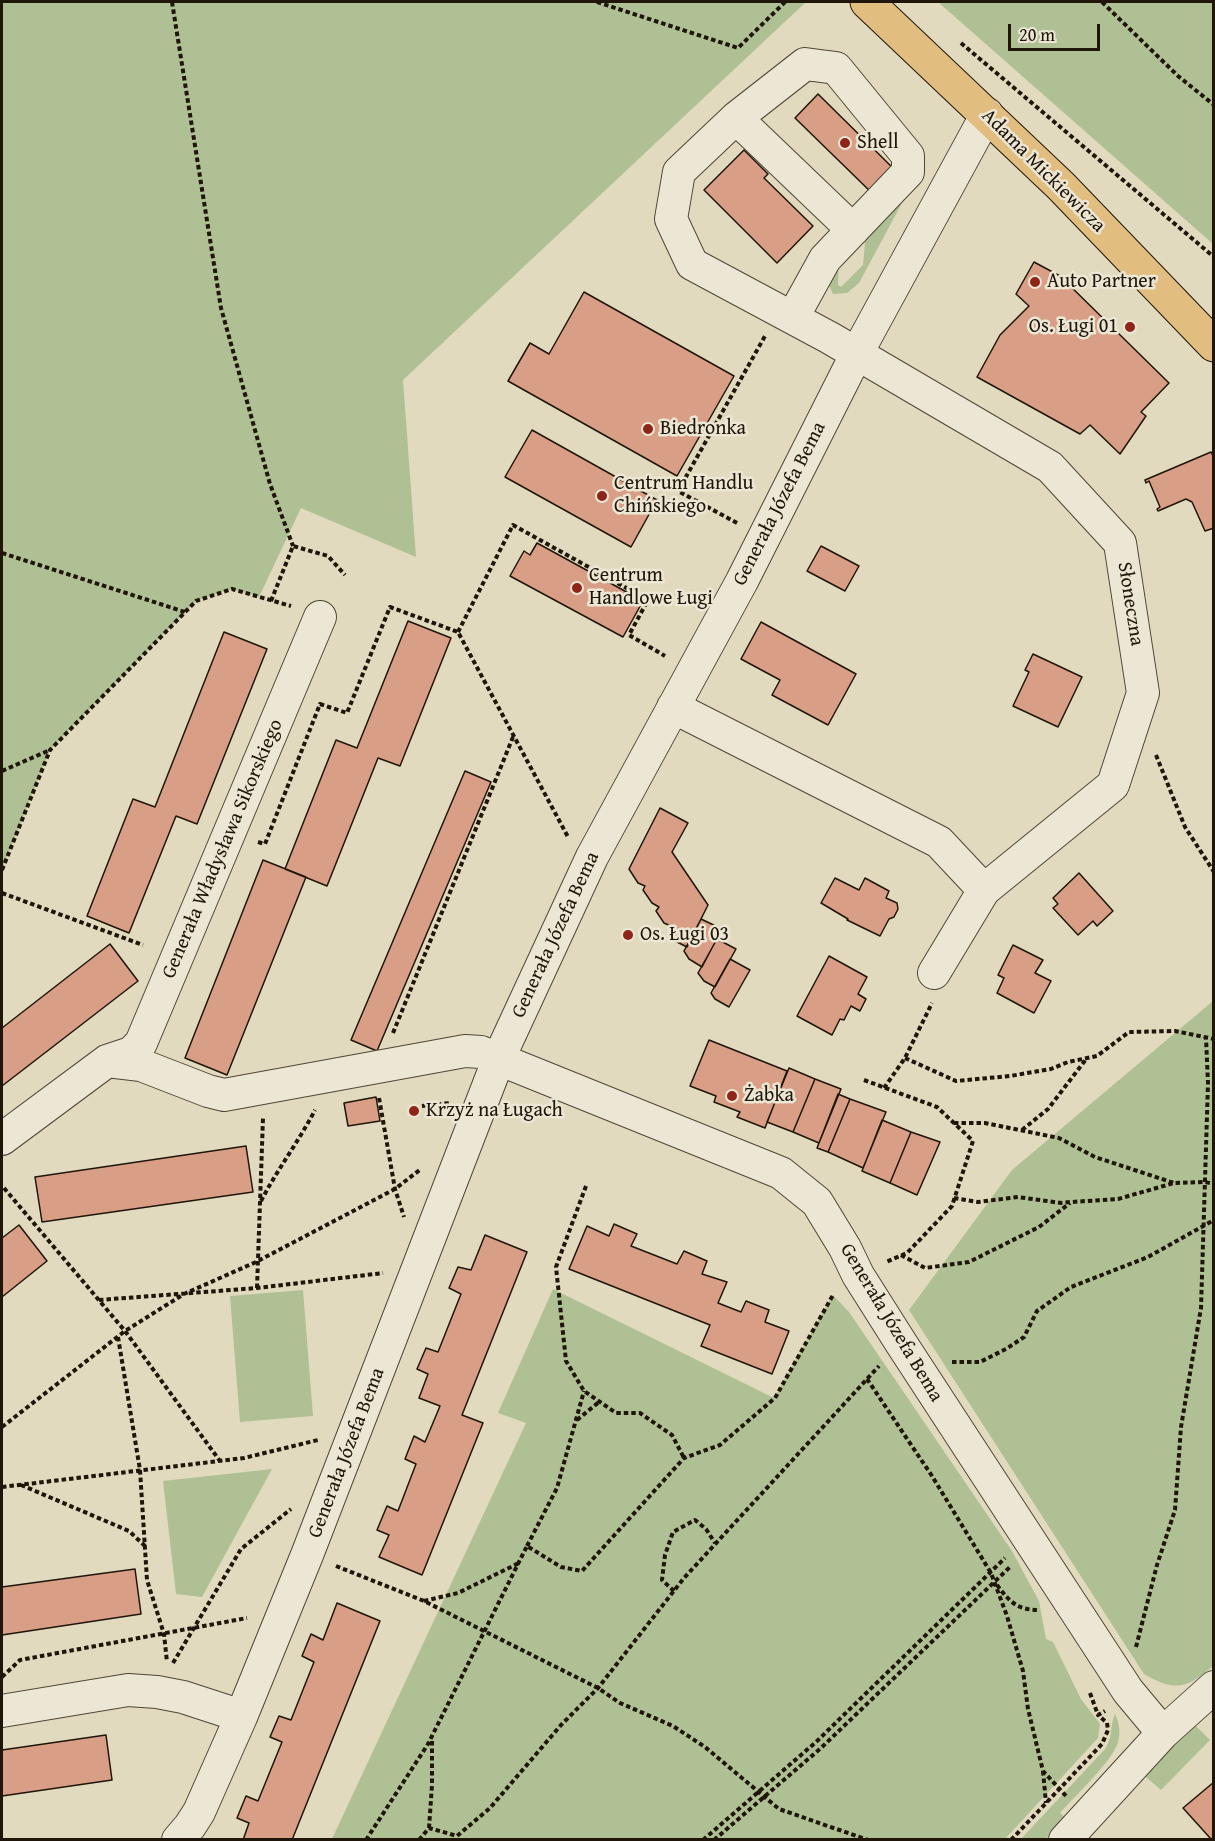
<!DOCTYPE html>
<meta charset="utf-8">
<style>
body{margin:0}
#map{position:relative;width:1215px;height:1841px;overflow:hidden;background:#e2dabe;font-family:"Gentium Book Plus",serif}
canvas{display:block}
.frame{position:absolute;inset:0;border:3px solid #1f1509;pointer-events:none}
.scale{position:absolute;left:1008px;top:24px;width:92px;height:27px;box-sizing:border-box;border:3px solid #1f1509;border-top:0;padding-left:8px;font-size:18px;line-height:21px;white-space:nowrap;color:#1f1509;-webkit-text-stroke:4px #ece7d5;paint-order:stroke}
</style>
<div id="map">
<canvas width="1215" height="1841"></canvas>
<div class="frame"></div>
<div class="scale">20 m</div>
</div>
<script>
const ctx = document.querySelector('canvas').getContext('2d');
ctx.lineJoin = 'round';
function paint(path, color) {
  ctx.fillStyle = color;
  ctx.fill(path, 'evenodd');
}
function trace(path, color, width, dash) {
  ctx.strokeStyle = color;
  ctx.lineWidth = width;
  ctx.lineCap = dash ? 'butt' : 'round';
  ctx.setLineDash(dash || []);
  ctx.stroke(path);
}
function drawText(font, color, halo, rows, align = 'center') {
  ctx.font = font + ' "Gentium Book Plus",serif';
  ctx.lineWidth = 5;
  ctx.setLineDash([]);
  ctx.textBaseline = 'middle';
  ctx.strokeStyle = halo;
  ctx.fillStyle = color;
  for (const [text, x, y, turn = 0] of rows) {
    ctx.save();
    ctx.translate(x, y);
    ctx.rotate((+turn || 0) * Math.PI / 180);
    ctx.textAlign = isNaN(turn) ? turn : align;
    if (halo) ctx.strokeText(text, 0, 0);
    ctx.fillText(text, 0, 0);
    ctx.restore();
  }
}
paint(new Path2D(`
 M2 2H806L403 380 416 557 301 508 259 597 232 589 196 601 50 750 2 870Z
 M938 2H1213V244Z
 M897 200 902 203 859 283 847 293 833 294 829 285V272L839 262 838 285 841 287 863 265 866 232Z
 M1213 1001 1214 1665C1187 1689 1175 1692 1144 1674L909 1310 1012 1170Z
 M553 1289 774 1398 833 1295 849 1312 1012 1551 1039 1601 1046 1639 1053 1642 1081 1699 1100 1724 1098 1738 1005 1839H332L526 1423 498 1413Z
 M303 1290 313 1416 240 1422 230 1296Z
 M272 1469 202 1597 176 1594 163 1481Z
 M1115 1714C1121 1726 1121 1740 1114 1751 1102 1771 1076 1795 1060 1813L1066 1818 1046 1839 1020 1840 1105 1749C1114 1735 1109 1728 1115 1714Z
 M1191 1726H1196L1210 1740 1161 1790 1146 1777V1772Z`), '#afc095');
const building = new Path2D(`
 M818 94 898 173 875 196 795 118Z
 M744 150 768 174 764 178 813 226 777 263 704 190Z
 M1034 262 1060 276 1169 383 1141 412 1146 416 1120 454 1090 425 1080 434 977 377 1000 335 1029 306 1016 294Z
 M584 292 734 376 677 476 508 381 530 343 549 354Z
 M532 430 657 500 631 547 505 477Z
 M1211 452 1214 458V528L1205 531 1192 502 1186 499 1158 511 1157 509 1160 507 1149 481 1146 483 1145 480Z
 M537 543 643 601 623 637 510 576 524 551 530 555Z
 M821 546 859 566 845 591 807 571Z
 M408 621 451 638 400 766 378 758 327 886 285 869 336 740 357 748Z
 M761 622 856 674 828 725 772 695 780 680 741 659Z
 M224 632 267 649 197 824 176 816 129 933 87 916 133 799 155 807Z
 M1033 654 1082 677 1058 727 1013 706 1029 672 1025 670Z
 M465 771 491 782 377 1051 351 1040Z
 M660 808 688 823 672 852 708 905 687 947 677 942 670 932 673 927 664 923 656 911 659 907 652 903 643 890 645 886 638 883 629 869Z
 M263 860 306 877 227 1075 185 1058Z
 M1079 873 1113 911 1097 926 1093 921 1078 935 1053 908 1058 904 1053 898Z
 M835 878 859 890 865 878 889 891 886 898 897 903 898 909 894 917 889 919 880 936 847 920 848 919 821 903Z
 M701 919 722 929 702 967 689 959 684 951Z
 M717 939 736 949 715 987 704 981 698 973Z
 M110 944 138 981 2 1086V1028Z
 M1013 945 1043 960 1035 973 1051 981 1034 1013 997 993 1004 978 998 975Z
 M829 956 867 977 858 994 866 999 860 1011 851 1006 844 1020 840 1019 832 1035 797 1016Z
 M730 959 750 970 729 1007 715 999 711 993Z
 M709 1040 787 1071 765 1128 737 1117 740 1112 714 1102 716 1096 690 1086Z
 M789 1068 815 1079 793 1132 767 1122Z
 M815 1079 841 1089 819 1143 793 1132Z
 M838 1094 850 1099 828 1152 817 1148Z
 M376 1097 380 1121 348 1126 344 1103Z
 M850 1099 886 1112 863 1168 828 1152Z
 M882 1120 911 1132 890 1183 862 1171Z
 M911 1132 940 1142 917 1195 890 1183Z
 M246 1146 253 1192 42 1222 35 1177Z
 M614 1224 637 1234 631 1246 677 1264 684 1251 707 1261 702 1274 727 1282 718 1303 741 1312 746 1301 769 1310 765 1322 789 1331 772 1374 701 1346 710 1325 569 1269 587 1226 609 1236Z
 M19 1225 47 1261 2 1297V1238Z
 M485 1235 527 1252 462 1415 483 1423 422 1575 379 1557 389 1535 377 1530 387 1506 398 1511 416 1464 405 1459 414 1436 425 1442 440 1406 419 1398 428 1374 417 1369 426 1348 438 1352 461 1294 449 1288 458 1267 471 1270Z
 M135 1569 141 1614 2 1635V1587Z
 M337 1603 380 1621 292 1840H243L249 1823 237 1818 246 1796 258 1801 282 1742 270 1737 279 1716 291 1720 314 1662 302 1656 311 1634 323 1640Z
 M106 1735 112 1780 2 1796V1750Z
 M1214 1782V1837L1211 1839 1183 1808Z`);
paint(building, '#d89f86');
trace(building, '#1f1509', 1.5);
const minor = new Path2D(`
 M736 118 853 230
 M793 317 825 259 908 172V156L836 68 805 64 736 118 679 172 671 219 692 264 830 338 1050 467 1120 543 1143 693 1113 785 984 890 934 973
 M673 707 939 842 984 890
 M107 1061 141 1065 208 1091 224 1095 465 1051 481 1052 781 1173 817 1202 845 1248 858 1275 901 1343 1128 1691 1163 1733
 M2 1139 107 1061 131 1053 141 1043 320 617
 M2 1711 128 1690 157 1692 183 1697 229 1712 241 1717
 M178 1840 190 1826 199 1812 241 1717 307 1555 499 1058 592 857 742 581 857 353 987 114
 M1065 1840 1163 1733 1214 1687`);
const major = new Path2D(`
 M867 2 1061 186 1214 345`);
trace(minor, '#504636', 34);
trace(major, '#1f1509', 35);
trace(new Path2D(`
 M172 2 221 308 270 484 293 546
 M597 2 738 48 785 2
 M1102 2 1178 76 1214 105
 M961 43 1214 257
 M737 523 678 491 765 336
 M2 553 185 612
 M271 601 293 546 328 556 345 575
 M458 632 513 525 648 600 629 635 665 656
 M1156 755 1185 827 1214 872
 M2 771 50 750
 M258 842 265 844 320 704 347 713 390 607 458 632 568 837
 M2 870 50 750 196 601 232 589 291 606
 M2 893 143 945
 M393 1033 513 737
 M905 1058 956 1081 1010 1076 1051 1069 1068 1062 1097 1056 1129 1032 1175 1031 1214 1039
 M864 1080 937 1107 973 1141 952 1206 907 1253 886 1262
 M884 1088 905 1058 932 1003
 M379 1098 395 1189 404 1217
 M422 1106 450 1103
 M954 1123H985L1059 1138 1095 1157 1174 1183
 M1022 1130 1048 1109 1087 1058
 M586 1186 556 1267 566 1361 584 1391 616 1413H640L672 1435 684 1458
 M4 1188 125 1331 220 1461
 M954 1198 978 1202 1018 1197 1061 1203 1071 1202 1118 1199 1174 1183 1205 1182 1214 1184
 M261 1201C277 1170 299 1141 315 1110
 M901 1255 925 1268 969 1262 1039 1227 1070 1203
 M257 1288 263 1118
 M99 1300 257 1288 383 1273
 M118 1337 140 1470 147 1580 164 1634 167 1662
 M952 1362H980L1006 1349 1024 1337 1037 1311 1071 1287 1148 1257 1214 1220
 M867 1379 932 1476 991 1573 1007 1616 1023 1671 1028 1709 1043 1771 1066 1796
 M577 1420 599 1402
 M2 1427 125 1331 184 1294 256 1262 395 1189 421 1169
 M21 1485 129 1531 145 1546
 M2 1487 244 1458 318 1440
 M527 1546 557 1488 584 1391
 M336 1566 424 1601 598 1688 620 1703 673 1726 705 1747 779 1809 868 1840
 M997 1585C1010 1602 1017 1610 1039 1610
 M674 1591 662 1580 665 1555 673 1532 695 1520 706 1529 715 1543
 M424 1601 458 1593 519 1563
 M1136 1647 1157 1565 1175 1510 1181 1427 1201 1308 1208 1083 1206 1038
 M173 1663 241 1549 291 1509
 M2 1677 20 1660 247 1618
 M1090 1693 1098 1715 1105 1711
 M1043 1771 1046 1803
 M429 1828 432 1785V1739
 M366 1840 428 1744 527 1546 561 1567 582 1571 684 1458 720 1445 775 1398 833 1295
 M419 1840 429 1828 457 1836 490 1808 561 1725 598 1688 684 1578 879 1366
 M703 1840 816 1742 1005 1558
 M714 1840 821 1748 1011 1566
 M1011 1840 1102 1744 1108 1730 1107 1723 1098 1715`), '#1f1509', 4, [4.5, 3]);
trace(minor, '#ece7d5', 32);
trace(major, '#e1bd7f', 33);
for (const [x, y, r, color] of [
 [845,143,6,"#8f2418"],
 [1035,282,6,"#8f2418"],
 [1130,327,6,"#8f2418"],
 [648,429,6,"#8f2418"],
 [602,496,6,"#8f2418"],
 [577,588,6,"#8f2418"],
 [628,935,6,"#8f2418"],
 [732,1096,6,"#8f2418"],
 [414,1111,6,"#8f2418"]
]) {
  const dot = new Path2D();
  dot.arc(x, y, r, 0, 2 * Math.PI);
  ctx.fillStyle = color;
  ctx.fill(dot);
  trace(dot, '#ece7d5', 2);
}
drawText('20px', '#1f1509', '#ece7d5', [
 ["Shell",857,143],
 ["Auto Partner",1047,282],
 ["Os. Ługi 01",1118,327,"right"],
 ["Biedronka",660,429],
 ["Centrum Handlu",614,484],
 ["Chińskiego",614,507],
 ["Centrum",589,576],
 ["Handlowe Ługi",589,599],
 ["Os. Ługi 03",640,935],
 ["Żabka",744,1096],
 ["Krzyż na Ługach",426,1111]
], 'left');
drawText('20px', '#1f1509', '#ece7d5', [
 ["Adama Mickiewicza",1043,171,45],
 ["Generała Józefa Bema",780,504,-63],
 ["Słoneczna",1130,604,81],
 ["Generała Władysława Sikorskiego",223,849,-67],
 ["Generała Józefa Bema",556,935,-65],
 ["Generała Józefa Bema",891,1323,59],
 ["Generała Józefa Bema",347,1453,-69]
]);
</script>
